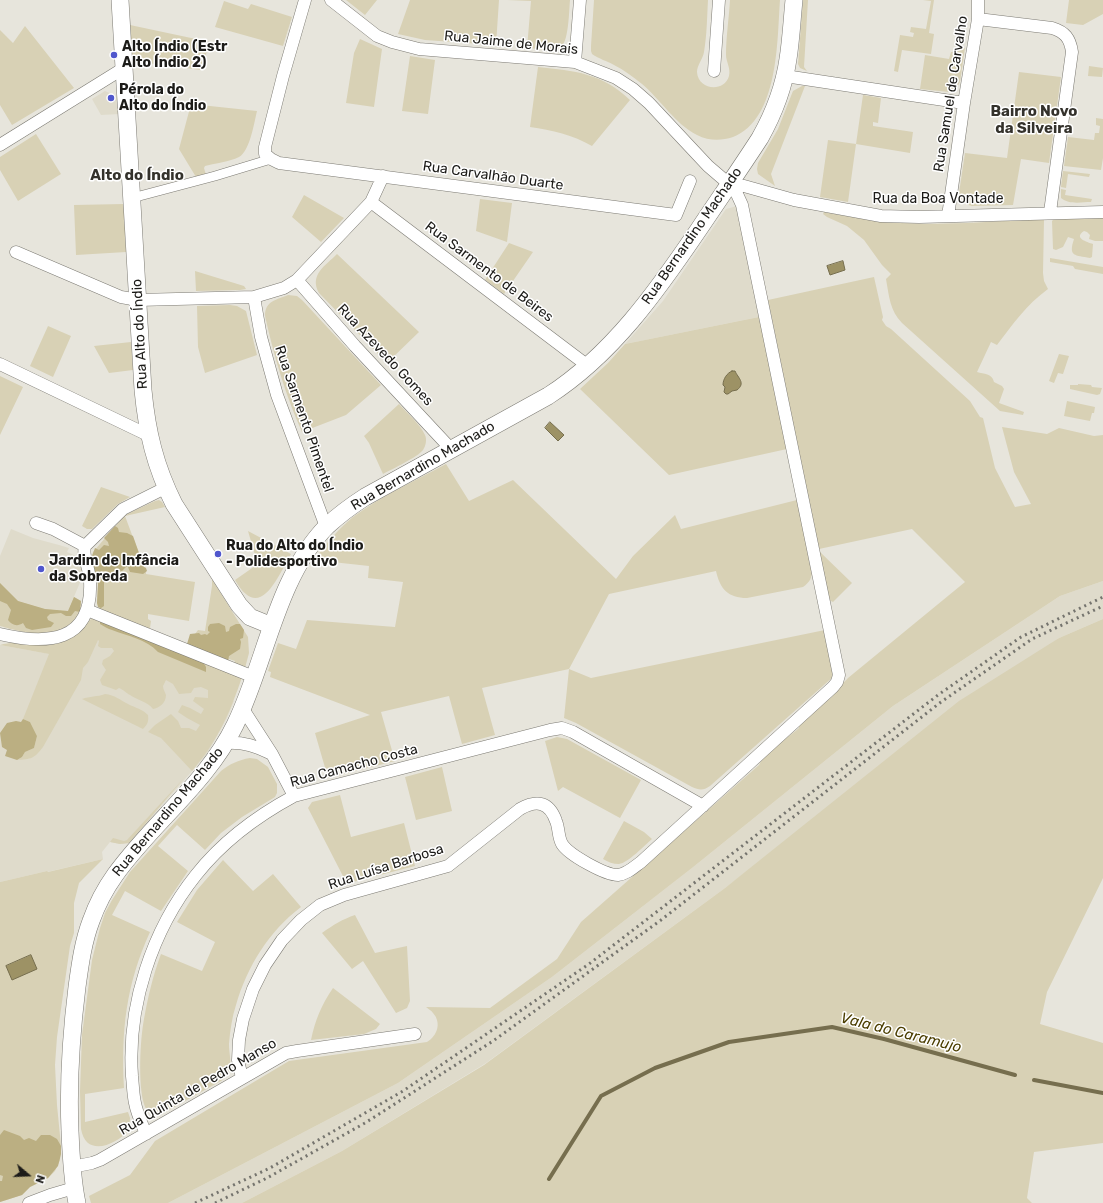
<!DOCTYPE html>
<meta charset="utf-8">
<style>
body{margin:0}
#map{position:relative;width:1103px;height:1203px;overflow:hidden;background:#e7e5dc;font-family:Rubik,sans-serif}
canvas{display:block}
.north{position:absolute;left:8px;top:1155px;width:40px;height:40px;-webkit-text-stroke:3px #fff;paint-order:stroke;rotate:109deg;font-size:11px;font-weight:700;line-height:16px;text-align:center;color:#1c1b18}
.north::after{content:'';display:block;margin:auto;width:14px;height:18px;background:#1c1b18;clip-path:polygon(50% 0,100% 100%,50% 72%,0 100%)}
</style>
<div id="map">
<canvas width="1103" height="1203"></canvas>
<div class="north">N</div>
</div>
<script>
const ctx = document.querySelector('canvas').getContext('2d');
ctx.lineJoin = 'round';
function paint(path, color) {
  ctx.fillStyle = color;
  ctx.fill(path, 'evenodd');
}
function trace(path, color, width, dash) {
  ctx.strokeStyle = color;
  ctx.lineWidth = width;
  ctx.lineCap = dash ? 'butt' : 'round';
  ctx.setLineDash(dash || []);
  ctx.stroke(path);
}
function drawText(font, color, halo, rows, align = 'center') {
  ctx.font = font + ' Rubik,sans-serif';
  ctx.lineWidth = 3;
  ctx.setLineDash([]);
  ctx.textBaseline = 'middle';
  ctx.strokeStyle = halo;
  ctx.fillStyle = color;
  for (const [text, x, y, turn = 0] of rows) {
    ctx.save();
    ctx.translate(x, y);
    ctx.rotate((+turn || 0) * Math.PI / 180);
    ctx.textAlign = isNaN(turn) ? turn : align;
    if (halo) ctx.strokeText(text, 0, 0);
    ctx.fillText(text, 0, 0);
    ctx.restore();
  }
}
paint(new Path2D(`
 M105 91 118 97 119 114 101 115 92 99Z
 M737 206 759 317 625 344 663 301 726 209Z
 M11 529 33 538 59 545 69 548 67 552 83 559 81 580 68 611 45 609 18 601 0 583V556Z
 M1103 581V619L1059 638 725 888 486 1063 342 1151 242 1203H168L398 1083 552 977 692 868 893 706 1060 596Z
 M84 633 234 701 227 718 207 754 129 843 120 844 110 842 102 852 103 859 47 872V871L0 882V645L50 654Z`), '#dfdbcb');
paint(new Path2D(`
 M346 0H377L365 15Z
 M410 0H499L496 45 425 40 398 34Z
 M507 0H570C569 10 569 45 559 49 552 52 535 48 527 48L531 1Z
 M594 0H708C707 17 707 35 704 52 703 59 697 65 697 72 698 90 724 93 729 76 731 68 726 62 726 55 726 37 729 18 730 0H780C777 41 779 119 733 137 721 141 709 141 697 135 675 124 661 100 642 84 633 77 624 70 614 65 607 61 599 59 592 54L591 51V46Z
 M803 0H808L804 67 807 71 800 68 798 64Z
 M923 0H934L929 33 934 34 931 54 902 50 898 72 894 71 900 35 913 37 914 33 910 32 911 27 926 29 931 1Z
 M1069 0H1103V14L1083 25 1066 23Z
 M224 1 248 9 251 4 292 17 283 46 215 27Z
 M130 25 210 42 201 70 132 61Z
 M25 26 74 88 12 125 0 105V30L13 43Z
 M360 39 382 49 374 107 346 103 354 53Z
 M965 48 960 82 957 87 949 92 920 89 925 55 949 59 951 52 957 53V50Z
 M410 56 435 60 428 114 402 111Z
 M1089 66 1103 68 1102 77 1088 76Z
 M538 67C575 71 602 73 630 100L592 146C573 135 552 130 530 127Z
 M1019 72 1061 77 1049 163 1021 159 1013 205 972 206C964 204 961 201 959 193L965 153 1007 158Z
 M802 86H805L771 174 775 186 758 174 757 169 758 163 778 129 791 96 793 91Z
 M863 95 881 98 878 123 873 122V126L913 132 910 153 856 144 848 202 820 197 828 140 856 144Z
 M191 104 257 111C254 123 250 151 239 157 229 162 216 163 205 166L204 168 206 175 196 177 179 149Z
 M1096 118 1103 119V158L1101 170 1064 166 1068 137 1094 140 1095 133H1099L1100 126 1096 125Z
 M36 134 61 174 18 201 0 170V157Z
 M1063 171 1090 174 1089 177 1068 174 1066 188 1061 187Z
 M1061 189 1066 190 1065 195 1092 199 1091 202C1082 202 1069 205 1061 198Z
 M304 195 344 218 321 242 292 217Z
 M480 199 512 203 507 242 476 231Z
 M124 204 126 252 76 255 74 205Z
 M824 212 880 222 924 224 967 223 1041 219 1044 220 1043 273 1044 281 1048 289C1026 305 1013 324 997 345L991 342 977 372C984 374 992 373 994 382L1002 386 1004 389 999 403 1024 412 1023 415 1000 411 902 323C890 311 889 296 886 279L891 274 882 265 864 240 847 226 827 217 823 214Z
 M1103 218V241H1095L1089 239 1090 235 1087 232 1084 231C1073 238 1087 242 1093 244L1092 257 1090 258C1075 255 1068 257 1074 239L1068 237 1063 247 1056 250 1053 249 1052 221 1054 219Z
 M509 243 533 252 504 294 485 280Z
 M337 254 419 332 387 363 319 293C309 275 325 266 337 254Z
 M1050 258 1103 267V274L1075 269 1073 266 1050 262Z
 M195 271 244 286 246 289 240 290 196 291Z
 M874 277 883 317 882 320 886 326 891 329 970 401 980 417 983 418 995 468 1015 507 1031 504 1014 472 1002 427 1047 434 1059 428 1094 436 1103 435V581L1060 596 893 706 692 868 552 977 398 1083 168 1203H91L89 1196 130 1175 155 1141 289 1061 427 1042C437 1036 442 1023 433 1013 431 1010 428 1009 426 1007L490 1008 557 959 581 922 759 765C767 748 786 740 799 728V724L826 701C833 698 836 691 840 686 842 683 846 681 848 678L965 582 912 529 819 549 768 300Z
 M288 295 297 296 302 300 381 385 346 415 302 432C285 394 274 356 265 316 265 301 276 300 288 295Z
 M230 305 237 306 246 311 257 355 205 373 198 347 197 306Z
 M759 317 787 449 669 475 580 389 608 363 625 344Z
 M48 326 71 336 53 377 30 366Z
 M131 342 133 370 109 373 94 346Z
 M1059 354 1069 356 1063 374 1058 373 1054 383 1049 381Z
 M0 376 23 387 0 435Z
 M1078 384 1091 385 1092 387 1102 388 1100 394 1097 395 1070 389V385H1078Z
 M1067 401 1095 407 1094 413H1092L1090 421 1064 416Z
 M399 404C406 412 421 425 425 435 427 439 426 446 423 450 418 457 392 469 383 474L369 443 364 436Z
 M446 464 469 501 513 480 616 579 633 556 675 515 681 529 797 500 812 570C812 578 810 582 803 587L747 598C728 598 720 589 716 571L609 594 569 669 591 678 825 630 833 677 710 786C703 791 699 790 692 787L576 723 564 718 569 669 482 688 495 735 462 744 449 696 381 712 395 761 328 778 315 733 370 715 270 677 271 672 268 671 278 643 296 649 307 620 395 627 403 582 368 578 369 566 314 560C325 545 338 529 353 517 381 496 415 481 446 464Z
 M101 487 130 497 118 504 92 529H87L82 526Z
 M159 500 162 502 165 507 125 516 144 567 146 568V574L195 582 189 621 148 614V619L151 621 150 628H149L148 632 101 612 97 603 98 584 93 565 92 556 93 552 125 515 155 501Z
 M248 531 291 554C278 576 260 624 235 580L255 566 257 562Z
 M819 551 852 583 833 602 829 600Z
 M212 579 248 637 249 653 245 668 234 663 235 661 229 659 228 661 190 634H195L198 630 205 631 212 586Z
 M0 583 18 601 45 609 68 611 74 597 81 601V604C80 607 80 612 78 616 76 621 72 624 67 626 47 639 21 632 0 626Z
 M93 618 242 677C230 713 217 742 192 771L161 738 148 732 155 725 171 714 178 721 181 728H189L196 731 200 725 187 718 178 712 182 705 190 708 201 714 204 709 193 701 195 697 208 698V690L201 687 194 688 191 693 179 694 173 684 166 680 163 686C163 689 165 692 166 695 166 703 159 708 153 709 148 702 137 700 130 695 126 693 124 690 119 688L116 690 102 685 100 680 106 670 102 664 103 660 110 656 114 651 112 648H101L98 646 99 641 98 640 88 662 83 668 81 680 43 747C34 759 31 759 17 760L22 757 25 752 34 748 37 736 30 722 23 719 49 654 0 645C19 639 39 649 58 643 73 638 80 625 93 618Z
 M1103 619V878L1047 992 1040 1024 1103 1043V1143L1034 1152 1027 1198 1032 1203H242L342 1151 484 1065 725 888 959 701 1059 638Z
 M105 694C115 695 120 700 128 704 136 708 142 709 148 715 149 722 147 725 143 729L82 699C90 696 97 697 105 694Z
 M557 737 567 739 641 780 620 818 563 787 558 791 545 741Z
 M250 758 257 759 268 767 277 784V793L275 797 242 817 221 833 205 850 177 825 158 846 188 871 161 911 125 891 112 915 150 932C126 985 121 1030 124 1088L85 1094V1122L128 1112 130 1118 129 1130C116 1145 86 1158 81 1129L80 1091 82 1035 92 960 100 928 105 913 112 900 130 872 221 771C230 764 238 760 250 758Z
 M442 767 452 811 416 820 405 777Z
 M184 778 129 843 120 844 110 842 113 838 124 841 127 840Z
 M340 795 351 837 404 823 415 866 349 883 346 882 308 808 312 802Z
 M624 821 644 832 652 839C645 845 628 863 619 864 613 864 608 862 603 859Z
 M103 859 79 883 74 903V933L70 946 57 1037 55 1065 57 1105 61 1146 60 1160 55 1171 48 1178 30 1187 22 1195 0 1202V882L47 871 48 872Z
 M223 860 253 891 273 874 301 907C269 931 247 967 236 1005 232 1017 230 1031 229 1044 229 1053 232 1063 229 1071 227 1076 225 1078 221 1081L160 1115C153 1116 146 1112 144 1104 138 1084 140 1040 144 1019 148 997 153 975 161 954L202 971 215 942 177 922 197 890Z
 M355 915 375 953 407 946 410 1001 407 1008 396 1013 363 961 352 969 322 933C333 925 343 919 355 915Z
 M333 988 380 1024 376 1029 364 1034 311 1040C315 1020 322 1004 333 988Z`), '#d8d1b5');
paint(new Path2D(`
 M115 526 118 528 119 532 127 533 133 536 144 567 146 568 147 571 143 574 130 572 128 567H126L122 571 118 570 117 575 113 577 107 576 106 571H101L104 582V606L101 608 98 607 97 603 98 584 92 561V556L95 548 99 550 104 545 109 546 108 542 104 538Z
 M0 583 18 601 45 609 68 611 74 597 81 601 80 612 75 611 71 616H66L61 613 50 614 47 617 48 620 54 623 51 627 32 630 26 628 23 623C17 627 12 625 8 620L11 610 7 604 0 601Z
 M100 621 202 660 206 667V672L158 652C146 639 128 636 112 630 108 629 104 626 100 624Z
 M219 623 225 626 226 632 229 631 230 627 236 624H240L244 630 243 638 240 639 241 642 240 649 229 656 228 661 187 644 190 634 199 633 201 635 205 634 207 635 210 632 208 631V627L210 624Z
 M23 719 30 722 37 736 34 748 25 752 22 757 17 760 5 756 7 750 2 747 0 733 7 723 16 721 21 722Z
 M4 1130 20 1136 24 1140 29 1138 36 1141 41 1135H50L57 1139 61 1146V1154L58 1166 48 1178 30 1187 22 1195 0 1202V1181H2L3 1176 0 1175V1135Z`), '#bbaf82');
const water = new Path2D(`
 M843 261 845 270 830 275 827 266Z
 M732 371H735C738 378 746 383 737 390L732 391 728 394H726L724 392 725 387 723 385C723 379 727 373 732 371Z
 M550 422 564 435 558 441 545 428Z
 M31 955 37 969 12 980 6 966Z`);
paint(water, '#9d9265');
trace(water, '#766e4e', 1);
trace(new Path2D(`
 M1034 1080 1103 1093
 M549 1179 601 1096 655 1068 729 1042 832 1027 884 1039 1015 1075`), '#766e4e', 4);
const pedestrian = new Path2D(`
 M132 198 215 176 271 159`);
const minor = new Path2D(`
 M305 0 283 76 265 147V154L271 159 279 163 676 215 690 181
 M978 19 1052 28C1065 32 1070 38 1072 52L1050 212
 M575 62 580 0
 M714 71 719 0
 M785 76 964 103
 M0 145 124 68
 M729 184 744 186 794 200 881 216 919 217 1103 212
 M371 202 588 366
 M948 216 964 103 978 19V0
 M16 252 121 297 138 300 254 297 284 288 297 280 371 202 383 176
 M297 280 355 346 451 449
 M254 297 261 337 277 395 326 527
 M0 364 148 435
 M85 546 123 509 165 488
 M87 610 254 677
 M0 634C47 645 93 643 90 581 90 569 82 557 85 546L53 529 36 523
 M243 709 272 754 294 796
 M225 743C245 742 255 746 272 754
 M242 1078 238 1060 239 1040 243 1019 253 989 265 965 282 940 301 920 320 905 344 895 448 866 520 809C536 800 549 801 556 821 559 828 558 837 562 844 569 855 605 875 618 875 627 874 634 867 641 862L833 687 837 682 839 675 742 205 737 194 729 184 708 166 649 103 633 89 616 78 575 62 419 49 392 42 377 36 331 0
 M146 1134C142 1124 137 1114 135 1103 133 1094 133 1085 132 1076 127 1006 152 930 196 875 222 842 257 816 294 796L550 730 562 728 573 732 703 806
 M72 1167 92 1163 100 1160 286 1053 297 1051 415 1034
 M29 1203 50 1195 74 1188`);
const secondary = new Path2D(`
 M120 0 143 390C147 432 155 466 174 504L239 605 250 617 272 626
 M77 1203C72 1179 71 1156 70 1131 68 1083 71 1035 77 987 80 965 83 942 91 921 97 904 105 889 115 875 152 823 207 783 235 725 266 662 276 578 327 526 339 515 351 506 365 497L548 396C612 355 657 291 699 229 719 199 740 169 760 138 774 113 784 87 788 59 791 40 792 20 794 0`);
trace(pedestrian, '#7c7a73', 10);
trace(minor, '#7c7a73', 13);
trace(secondary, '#7c7a73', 18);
trace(pedestrian, '#fff', 9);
trace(minor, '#fff', 12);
trace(secondary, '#fff', 17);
trace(new Path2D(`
 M195 1203 270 1168 403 1091 589 964 938 695 1021 637 1103 597
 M215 1203 267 1178 365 1123 493 1041 661 920 941 702 1032 639 1103 606`), '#75746e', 3, [2, 4]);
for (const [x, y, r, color] of [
 [114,55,4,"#5057cd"],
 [111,98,4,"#5057cd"],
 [218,554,4,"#5057cd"],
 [41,569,4,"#5057cd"]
]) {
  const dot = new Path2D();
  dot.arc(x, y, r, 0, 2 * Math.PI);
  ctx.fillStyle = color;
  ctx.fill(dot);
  trace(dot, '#fff', 1.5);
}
drawText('14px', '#1c1b18', '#fff', [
 ["Rua Jaime de Morais",511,43,6],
 ["Rua Samuel de Carvalho",951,94,-81],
 ["Rua Carvalhão Duarte",493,176,8],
 ["Rua da Boa Vontade",938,199],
 ["Rua Bernardino Machado",692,236,-55],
 ["Rua Sarmento de Beires",489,272,37],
 ["Rua Alto do Índio",140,334,-93],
 ["Rua Azevedo Gomes",385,355,47],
 ["Rua Sarmento Pimentel",304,419,71],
 ["Rua Bernardino Machado",423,466,-30],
 ["Rua Camacho Costa",354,766,-15],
 ["Rua Bernardino Machado",168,812,-50],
 ["Rua Luísa Barbosa",386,867,-18],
 ["Rua Quinta de Pedro Manso",198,1087,-30]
]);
drawText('bold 14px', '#1c1b18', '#fff', [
 ["Alto Índio (Estr",122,47],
 ["Alto Índio 2)",122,63],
 ["Pérola do",119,90],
 ["Alto do Índio",119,106],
 ["Rua do Alto do Índio",226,546],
 ["- Polidesportivo",226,562],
 ["Jardim de Infância",49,561],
 ["da Sobreda",49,577]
], 'left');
drawText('bold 15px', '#34322c', '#fff', [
 ["Bairro Novo",1034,112],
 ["da Silveira",1034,129],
 ["Alto do Índio",137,176]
]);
drawText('italic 15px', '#4b3e01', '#fff', [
 ["Vala do Caramujo",901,1033,14]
]);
</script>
